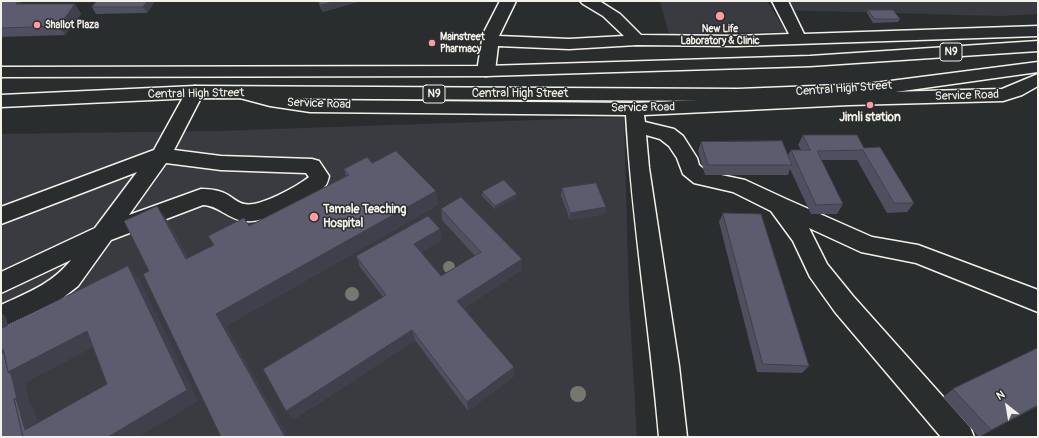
<!DOCTYPE html>
<style>
body{margin:0}
#map{position:relative;width:1039px;height:438px;overflow:hidden;background:#2a2d2e;font-family:Pangolin,sans-serif}
canvas{display:block}
.frame{position:absolute;inset:0;border:2px solid #f4f1e8;pointer-events:none}
.north{position:absolute;left:987px;top:386px;width:40px;height:40px;-webkit-text-stroke:3px #2a2d2e;paint-order:stroke;rotate:329deg;font-size:11px;font-weight:700;line-height:16px;text-align:center;color:#f4f1e8}
.north::after{content:'';display:block;margin:auto;width:14px;height:18px;background:#f4f1e8;clip-path:polygon(50% 0,100% 100%,50% 72%,0 100%)}
</style>
<div id="map">
<canvas width="1039" height="438"></canvas>
<div class="frame"></div>
<div class="north">N</div>
</div>
<script>
const ctx = document.querySelector('canvas').getContext('2d');
ctx.lineJoin = 'round';
function paint(path, color) {
  ctx.fillStyle = color;
  ctx.fill(path, 'evenodd');
}
function trace(path, color, width, dash) {
  ctx.strokeStyle = color;
  ctx.lineWidth = width;
  ctx.lineCap = dash ? 'butt' : 'round';
  ctx.setLineDash(dash || []);
  ctx.stroke(path);
}
function drawText(font, color, halo, rows, align = 'center') {
  ctx.font = font + ' Pangolin,sans-serif';
  ctx.lineWidth = 3;
  ctx.setLineDash([]);
  ctx.textBaseline = 'middle';
  ctx.strokeStyle = halo;
  ctx.fillStyle = color;
  for (const [text, x, y, turn = 0] of rows) {
    ctx.save();
    ctx.translate(x, y);
    ctx.rotate((+turn || 0) * Math.PI / 180);
    ctx.textAlign = isNaN(turn) ? turn : align;
    if (halo) ctx.strokeText(text, 0, 0);
    ctx.fillText(text, 0, 0);
    ctx.restore();
  }
}
paint(new Path2D(`
 M660 1H767L786 32 669 34Z
 M770 1H1038V14L1001 16 775 10Z
 M624 117 629 300 637 437H1V134L217 131Z`), '#393b41');
const minor = new Path2D(`
 M500 1H516L499 36 569 39 624 36 603 16 583 4 580 1 601 2 620 14 641 35 736 36 789 34 772 1H788L804 34 1038 26V36L736 46 637 45 569 49 498 46 495 71 492 75 486 76 480 75 477 71 483 34Z
 M1038 74V86L1022 95 1003 101 849 105 644 115 645 122 674 129 683 136 697 158 699 165 707 172 745 180 786 199 872 237 918 245 1038 290V312L916 263 861 252 809 228 827 264 853 296 970 427 974 437H941L835 312 810 277 793 241 771 211 733 192 694 183 683 174 677 158 669 146 660 139 646 135 649 168 679 366 687 437H659C650 329 632 223 626 115L310 112 270 106 240 98 237 94 240 90 246 88 270 95 310 100 635 103 849 93 1002 89Z
 M195 86 201 88 204 92 174 150 221 156 312 159 319 161 329 176C328 180 327 185 324 187 322 190 317 192 314 194 296 205 267 223 245 221 229 220 218 205 203 205L111 240 78 286 60 300 1 328V305C27 293 52 284 71 260L1 293V272L95 228 137 172 1 224V207L154 150 186 92 189 88ZM166 163 221 170 306 173 309 177C298 186 259 208 244 204 238 203 233 198 228 195 220 190 210 189 201 189L129 215Z`);
const highway = new Path2D(`
 M1038 41V51L810 66 486 76 1 77V67L486 66 810 56Z
 M1038 62V72L867 96 738 101 195 98 1 107V95L195 86 738 89 867 84Z`);
trace(minor, '#f4f1e8', 3);
trace(highway, '#f4f1e8', 3);
paint(minor, '#2a2d2e');
paint(highway, '#2a2d2e');
ctx.fillStyle = '#76786f';
for (const [x, y, r] of [
 [449,267,6],
 [352,294,7],
 [578,394,8]
]) {
  ctx.beginPath();
  ctx.arc(x, y, r, 0, 2 * Math.PI);
  ctx.fill();
}
paint(new Path2D(`
 M1 1H19L22 4H75L81 14 65 35 1 37Z
 M97 1H155L147 13 96 14 92 7Z
 M318 1H356L357 2 323 12 319 4Z
 M868 10 900 19 898 22 873 23 867 13Z
 M803 135 864 148 914 203 907 212 887 213 857 160H821L843 204 837 214H811L790 169 788 175H705L698 151 701 142 788 155 791 150H801L798 145Z
 M372 163 438 205 226 326 149 271 166 219 188 258 214 245 249 226 346 176 344 169Z
 M562 188 605 214 570 220 561 195Z
 M482 192 517 197 495 209 482 196Z
 M441 209 522 259V270L464 308 514 376 468 411 415 340 293 420 383 297 360 267 356 256 442 240 421 252 441 276 475 256 442 220Z
 M723 213 809 366 802 373 757 372 719 222Z
 M1038 348V406L979 437 943 397 953 389Z`), '#4f4f5f');
paint(new Path2D(`
 M18 1H19L25 10 16 4Z
 M147 1H155L147 13 143 7Z
 M336 1H356L357 2 323 12 321 5Z
 M75 4 81 14 65 35 59 26Z
 M436 191 438 205 226 326 288 437H285L216 314Z
 M517 194V197L495 209V206Z
 M157 206 166 219 196 273 186 259Z
 M606 207 605 214 570 220V213Z
 M440 229 442 240 416 255 414 244Z
 M522 259V270L459 311 457 301Z
 M128 266 140 280 198 401 139 437H108Z
 M1 313 6 317 14 357 87 331 101 343 25 383 31 407 34 409 42 437H25L1 371Z
 M412 330 415 340 293 420 286 411Z
 M514 367V376L468 411 467 402Z
 M1038 405V406L979 437 991 430Z`), '#40404d');
const building = new Path2D(`
 M1 1H18L16 4H75L59 26 1 28Z
 M97 1H147L143 7H92Z
 M319 1H336L321 5Z
 M868 10H893L900 19H875Z
 M803 135H857L864 148 880 147 914 203H894L863 150 817 151 843 204 816 205 791 150H810Z
 M782 141 792 165H708L701 142Z
 M396 151 436 191 216 314 285 437H221L143 274 149 271 124 221 157 206 186 259 214 245 208 236 244 218 249 226 349 175 344 169 367 157 372 163Z
 M504 180 517 194 495 206 482 192Z
 M596 183 606 207 570 213 562 188Z
 M461 197 522 259 457 301 514 367 467 402 412 330 286 411 263 369 386 295 356 256 428 216 440 229 414 244 441 276 481 252 441 209Z
 M723 213 761 214 809 366 763 364Z
 M128 266 187 390 108 437H23L14 399 16 398 25 430 107 384 87 331 8 372 3 349 1 350V329Z
 M1038 348V405L991 430 953 389Z
 M4 353 8 372 11 374 17 399H14L23 437H1V354Z`);
paint(building, '#5c5c6e');
trace(building, '#40404d', 1);
for (const [x, y, r, color] of [
 [720,16,5,"#ff9aa2"],
 [37,25,4,"#ff9aa2"],
 [432,43,4,"#ff9aa2"],
 [870,105,4,"#ff9aa2"],
 [314,217,5,"#ff9aa2"]
]) {
  const dot = new Path2D();
  dot.arc(x, y, r, 0, 2 * Math.PI);
  ctx.fillStyle = color;
  ctx.fill(dot);
  trace(dot, '#2a2d2e', 1.5);
}
drawText('bold 10px', '#f4f1e8', '#2a2d2e', [
 ["Shallot Plaza",45,25],
 ["New Life",720,29,"center"],
 ["Laboratory & Clinic",720,41,"center"],
 ["Mainstreet",440,37],
 ["Pharmacy",440,49]
], 'left');
for (const [x, y, w] of [
 [951,52,22],
 [434,94,22]
]) {
  const box = new Path2D();
  box.roundRect(x - w / 2, y - 9, w, 18, 3);
  ctx.fillStyle = '#2a2d2e';
  ctx.fill(box);
  trace(box, '#f4f1e8', 1);
}
drawText('bold 11px', '#f4f1e8', null, [
 ["N9",951,52],
 ["N9",434,94]
]);
drawText('12px', '#f4f1e8', '#2a2d2e', [
 ["Central High Street",844,89,-4],
 ["Central High Street",196,94,-1],
 ["Central High Street",520,94],
 ["Service Road",967,96,-2],
 ["Service Road",319,104,2],
 ["Service Road",643,108,-1]
]);
drawText('bold 12px', '#f4f1e8', '#2a2d2e', [
 ["Jimli station",870,118],
 ["Tamale Teaching",323,210,"left"],
 ["Hospital",323,224,"left"]
]);
</script>
